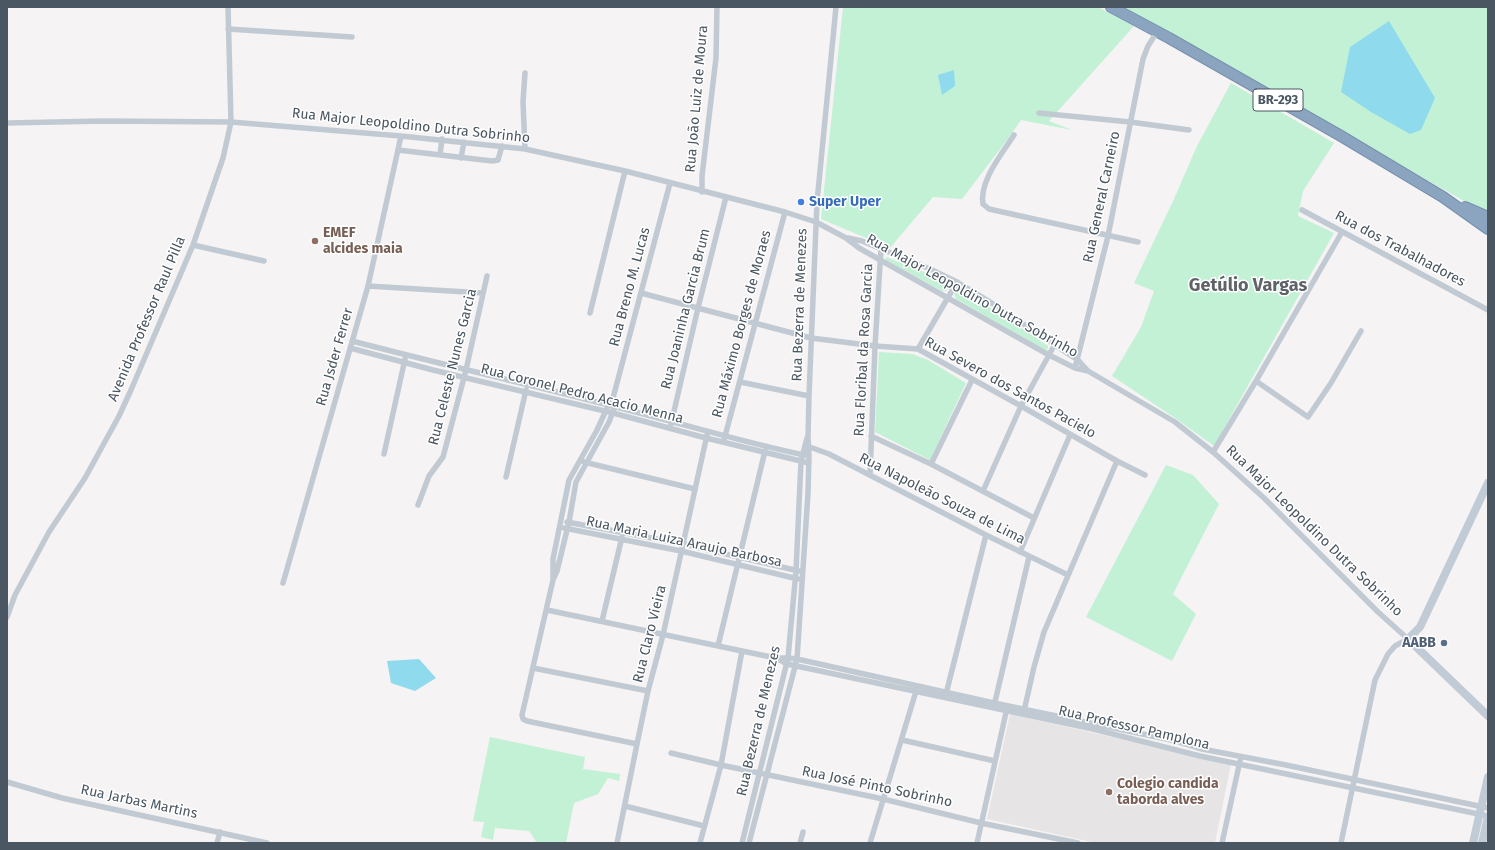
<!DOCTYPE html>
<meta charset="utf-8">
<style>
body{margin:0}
#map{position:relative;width:1495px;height:850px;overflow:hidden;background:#f5f3f3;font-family:"Fira Sans",sans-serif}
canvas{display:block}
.frame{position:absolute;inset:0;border:8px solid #4a5661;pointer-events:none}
</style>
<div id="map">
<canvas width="1495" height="850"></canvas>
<div class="frame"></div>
</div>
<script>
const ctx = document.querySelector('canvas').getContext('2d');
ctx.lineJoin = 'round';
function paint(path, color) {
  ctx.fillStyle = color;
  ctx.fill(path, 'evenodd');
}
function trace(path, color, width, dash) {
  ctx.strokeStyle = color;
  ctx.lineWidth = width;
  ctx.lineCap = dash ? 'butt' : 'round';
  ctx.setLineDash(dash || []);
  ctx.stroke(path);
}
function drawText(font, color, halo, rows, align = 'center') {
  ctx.font = font + ' "Fira Sans",sans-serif';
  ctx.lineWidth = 3;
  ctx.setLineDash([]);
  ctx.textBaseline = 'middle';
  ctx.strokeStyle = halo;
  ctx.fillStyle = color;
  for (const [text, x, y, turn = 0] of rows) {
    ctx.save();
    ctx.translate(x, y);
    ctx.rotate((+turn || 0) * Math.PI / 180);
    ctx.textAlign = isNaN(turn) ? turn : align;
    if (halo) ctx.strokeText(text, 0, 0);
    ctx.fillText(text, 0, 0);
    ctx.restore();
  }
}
paint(new Path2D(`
 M1010 714 1231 764 1215 843H1096L987 819Z`), '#e6e4e5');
paint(new Path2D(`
 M843 7H1098L1134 26 1049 121 1072 130 1021 120 1010 136 962 199 933 197 890 248 821 219Z
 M1121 7H1488V212L1480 210Z
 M1231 83 1334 143 1303 191 1298 216 1334 233 1214 446 1178 420 1112 376 1141 327 1154 291 1134 283 1174 199 1197 146Z
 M886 257 945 280 948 283 949 287 946 291H942L886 260Z
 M958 290H961L1002 315 1048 346V348L1047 350 1044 349 956 299 954 293Z
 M879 352 912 354 928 360 966 383 930 460 875 432Z
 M1166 465 1193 475 1219 504 1173 594 1196 614 1172 661 1086 617Z
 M490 737 585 757 583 769 620 774 619 781 608 778 598 794 574 803 566 843H537L529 831 495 828 493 840 481 837 484 822 473 821Z`), '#c3f1d5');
paint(new Path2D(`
 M1389 21 1435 98 1421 130 1410 134 1371 112 1341 92 1350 47Z
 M954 70 955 86 942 95 938 75Z
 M419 659 436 678 415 691 391 683 387 661Z`), '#90daee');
const highway = new Path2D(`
 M1111 7 1169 38 1341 136 1443 197 1488 229
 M1465 207 1488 217`);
trace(highway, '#7690ad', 12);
trace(new Path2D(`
 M228 29 352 37
 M525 73 523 102 525 149
 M1039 113 1130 122 1189 130
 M7 123 104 121 231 122 401 136 525 149 625 171 785 212 816 222 846 238 859 248 1049 355 1075 368 1088 371
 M1014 135C1002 154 979 181 983 204L989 209 1138 242
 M398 150 492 161 498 160 502 146
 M440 155 442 139
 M461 158 464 142
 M702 192V176L716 58 717 7
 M1302 210 1488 310
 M848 238 862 241 930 269 957 282 987 300 1070 355 1078 360 1088 371 1175 422 1213 452 1264 498 1378 612 1408 639 1395 646 1388 654 1375 680 1341 843
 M193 245 264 261
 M368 286 483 293
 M641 293 811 338 875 346 918 349 1021 406 1117 461 1145 475
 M590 313 625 171
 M352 341C440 364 528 384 616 407 681 423 744 443 809 456
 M350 348 433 370 613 413 706 438 809 463
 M918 349 957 282
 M1075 368 1108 236 1143 59 1148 46 1157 32
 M1256 381 1308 417 1331 383 1361 331
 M740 382 809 396
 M613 398 615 406 609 422 576 482 569 522 557 571 553 580 522 715 523 719 527 721 637 744
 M611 400 613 398 670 183
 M671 424 698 308 726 197
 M871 436 931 464 1034 518
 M724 440 785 212
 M807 446 829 454 986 535 1068 575
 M1213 452 1256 381 1342 232
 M384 454 405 359
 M584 462 695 489
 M931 464 972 380
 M870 475 875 346 881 249
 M506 477 526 390
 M983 491 1021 406 1055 344
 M418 505 429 476 443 457 466 370 487 276
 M567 522 683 544 799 571
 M564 528 681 551 798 579
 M1020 552 1070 435
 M553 578V559L569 480 597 430 607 408
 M283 583 368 286 401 136
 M547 610 742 651 776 658H788L797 659 994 703 1176 741 1202 749 1286 765 1488 808
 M7 617 15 595 49 532 85 478 119 416 131 390 193 245 223 158 231 122 228 7
 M602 621 622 537
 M718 646 765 451
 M778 659 787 664 1093 729 1200 756 1488 816
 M533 668 648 691
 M946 694 986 535
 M994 706 1029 557
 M1024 711 1034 667 1044 632 1117 461
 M902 740 995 761
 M671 753 721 765 883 799 981 823 1078 843
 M7 782 62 798 267 843
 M625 806 704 826
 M217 843 220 832
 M617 843 637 744 648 691 663 635 707 435
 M700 843 721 765 742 651
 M742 843 788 658 796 571 801 461 807 438
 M749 843 797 659 808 493 809 456 808 437 809 396 817 202 836 7
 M800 843 803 832
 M870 843 917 688
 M977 843 1007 708
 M1222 843 1240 761`), '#c1cad2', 5.5);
trace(new Path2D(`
 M1488 483 1420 627 1408 639 1488 716
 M1473 843 1488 777
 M1482 843 1488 817`), '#c1cbd6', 8);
trace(highway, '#8ba5c1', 10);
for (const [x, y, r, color] of [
 [801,202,4,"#3f7fe0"],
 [315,241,4,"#8d6e63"],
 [1444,643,4,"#5c6f8a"],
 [1109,792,4,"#8d6e63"]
]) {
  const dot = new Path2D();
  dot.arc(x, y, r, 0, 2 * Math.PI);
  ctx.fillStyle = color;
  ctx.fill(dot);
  trace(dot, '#fff', 1.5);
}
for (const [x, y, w] of [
 [1278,100,50]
]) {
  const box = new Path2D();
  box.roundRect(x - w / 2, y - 11, w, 22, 3);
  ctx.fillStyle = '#fff';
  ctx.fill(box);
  trace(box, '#4a5661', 1);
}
drawText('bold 13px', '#4a5661', null, [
 ["BR-293",1278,100]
]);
drawText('14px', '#4a5661', '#fff', [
 ["Rua João Luiz de Moura",697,99,-85],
 ["Rua Major Leopoldino Dutra Sobrinho",411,126,6],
 ["Rua General Carneiro",1102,197,-78],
 ["Rua dos Trabalhadores",1400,249,28],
 ["Rua Breno M. Lucas",630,287,-75],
 ["Rua Major Leopoldino Dutra Sobrinho",972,296,29],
 ["Rua Bezerra de Menezes",800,305,-88],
 ["Rua Joaninha Garcia Brum",686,309,-76],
 ["Avenida Professor Raul Pilla",147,319,-67],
 ["Rua Máximo Borges de Moraes",742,324,-75],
 ["Rua Floribal da Rosa Garcia",864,350,-87],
 ["Rua Jsder Ferrer",335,357,-74],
 ["Rua Celeste Nunes Garcia",453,367,-76],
 ["Rua Severo dos Santos Pacielo",1010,388,29],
 ["Rua Coronel Pedro Acacio Menna",582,394,14],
 ["Rua Napoleão Souza de Lima",942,499,27],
 ["Rua Major Leopoldino Dutra Sobrinho",1314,531,44],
 ["Rua Maria Luiza Araujo Barbosa",684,542,12],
 ["Rua Claro Vieira",650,634,-76],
 ["Rua Bezerra de Menezes",759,721,-77],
 ["Rua Professor Pamplona",1134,728,13],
 ["Rua José Pinto Sobrinho",877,787,12],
 ["Rua Jarbas Martins",139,802,12]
]);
drawText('bold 14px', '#366cbe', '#fff', [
 ["Super Uper",809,202]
], 'left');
drawText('bold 14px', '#785e54', '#fff', [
 ["EMEF",323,233],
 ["alcides maia",323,249],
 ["Colegio candida",1117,784],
 ["taborda alves",1117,800]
], 'left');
drawText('bold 14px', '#4e5e75', '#fff', [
 ["AABB",1436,643]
], 'right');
drawText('bold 18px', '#5f6368', '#fff', [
 ["Getúlio Vargas",1248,286]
]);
</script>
